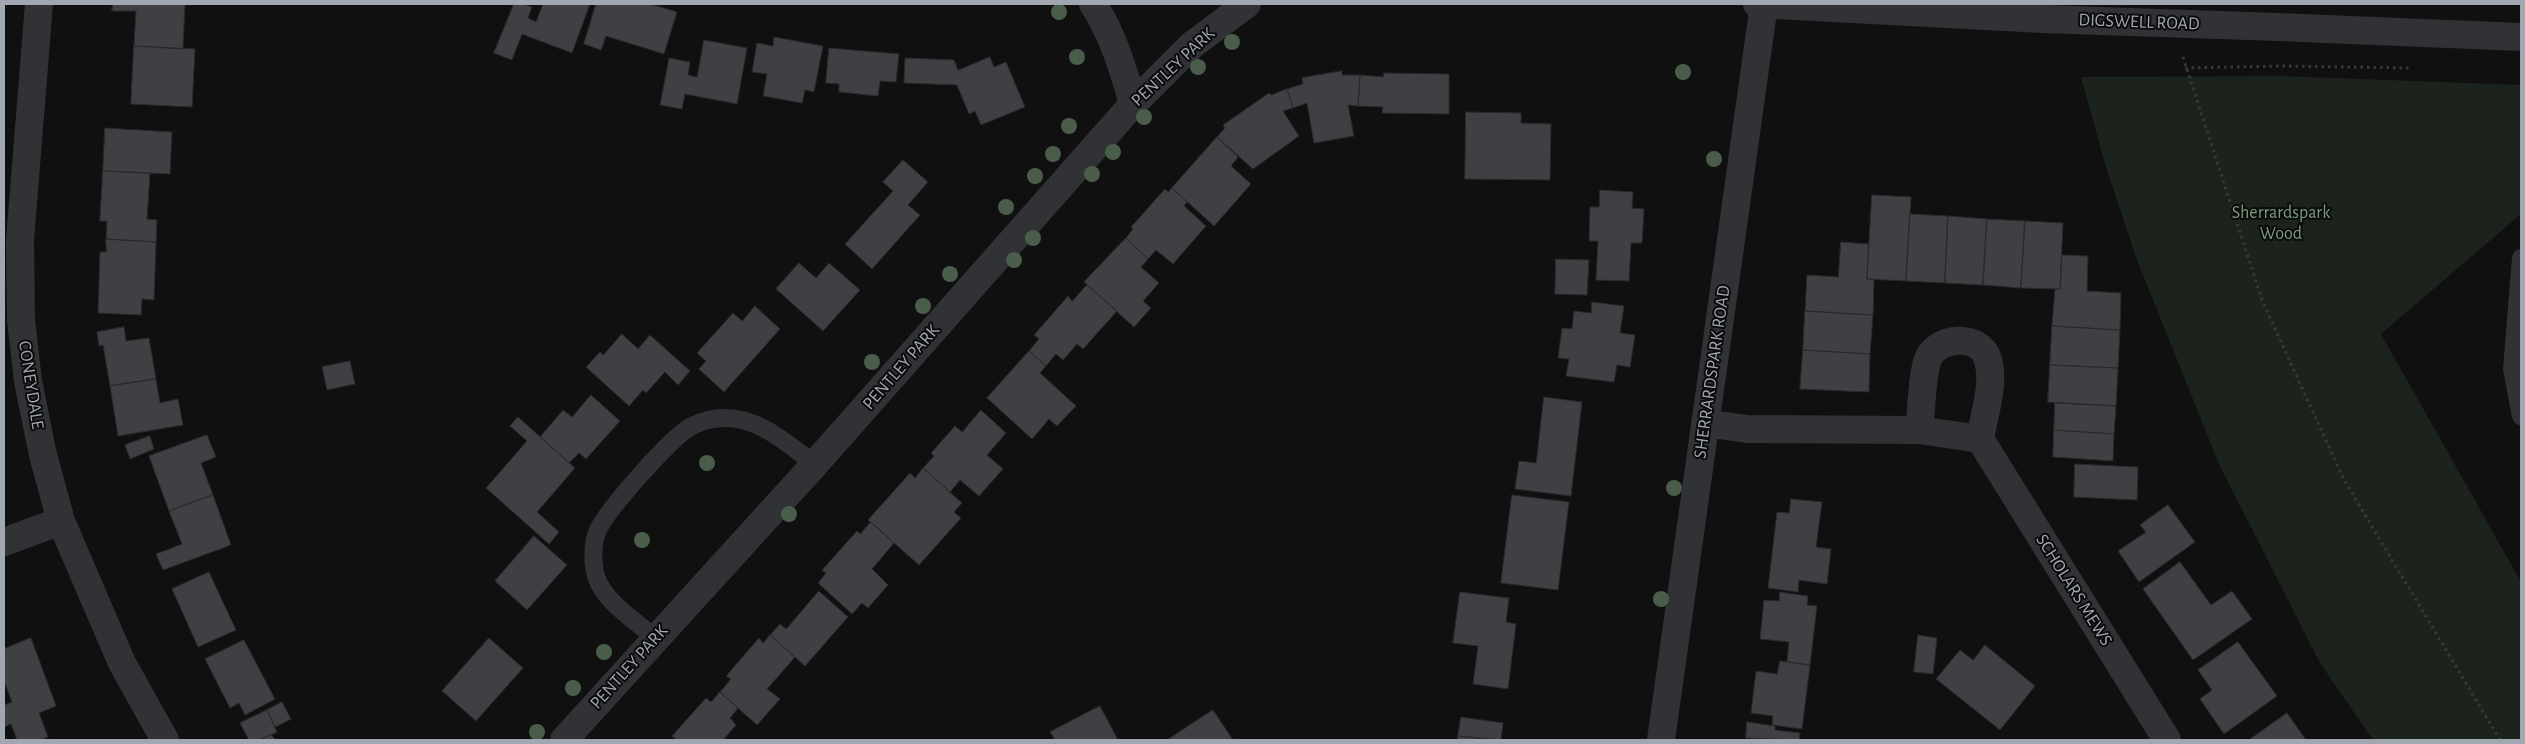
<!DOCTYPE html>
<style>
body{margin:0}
#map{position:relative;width:2525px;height:744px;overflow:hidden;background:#101011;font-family:"Alegreya Sans",sans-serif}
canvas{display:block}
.frame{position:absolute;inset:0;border:5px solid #a1a7b1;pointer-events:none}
</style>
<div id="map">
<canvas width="2525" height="744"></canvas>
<div class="frame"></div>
</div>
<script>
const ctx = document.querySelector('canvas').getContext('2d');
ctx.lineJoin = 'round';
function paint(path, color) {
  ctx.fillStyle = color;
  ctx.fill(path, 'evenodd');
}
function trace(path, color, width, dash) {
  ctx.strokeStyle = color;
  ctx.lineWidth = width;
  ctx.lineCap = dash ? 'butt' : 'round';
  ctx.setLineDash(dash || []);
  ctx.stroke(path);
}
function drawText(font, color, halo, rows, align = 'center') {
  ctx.font = font + ' "Alegreya Sans",sans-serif';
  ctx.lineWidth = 4;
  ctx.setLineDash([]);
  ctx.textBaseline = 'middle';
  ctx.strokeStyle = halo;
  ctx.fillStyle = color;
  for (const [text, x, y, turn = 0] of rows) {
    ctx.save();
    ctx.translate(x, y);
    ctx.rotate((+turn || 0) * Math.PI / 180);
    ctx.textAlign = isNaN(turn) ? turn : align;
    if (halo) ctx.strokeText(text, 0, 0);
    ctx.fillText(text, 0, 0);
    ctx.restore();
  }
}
paint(new Path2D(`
 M2280 76 2521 85V214L2381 334 2521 582V740H2373L2320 663 2219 464 2137 260 2105 164 2081 77Z`), '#1c231d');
const building = new Path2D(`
 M113 4H185L183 49 134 46 136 11H112Z
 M514 4H523L532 7 528 18 536 22 543 4H590L572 53 522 34 512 60 494 53Z
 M596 4H650L677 12 664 54 606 36 601 50 584 44Z
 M774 37 823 46 814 92 805 90 802 103 763 96 767 74 752 72 757 43 773 46Z
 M704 40 747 48 737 104 685 94 682 109 660 105 669 58 690 62 688 75 697 77Z
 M134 46 195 49 192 107 131 104Z
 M829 48 899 54 896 82 880 81 878 96 839 92V84L826 83Z
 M990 57 994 67 1006 62 1025 107 981 125 975 111 969 114 957 85 904 83 905 58 954 60 958 70Z
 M1342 71V75H1360L1358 106 1348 105 1354 136 1314 143 1307 103 1293 108 1287 89 1303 84 1302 78Z
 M1384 73 1449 74V114L1382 113 1383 107 1358 106 1360 75 1383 77Z
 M1287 89 1293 108 1283 111 1299 136 1253 169 1217 137 1225 128 1223 125 1269 93 1271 95Z
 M1466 112 1521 113V123L1551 124 1550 180 1465 179Z
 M105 128 172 132 170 174 103 171Z
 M1217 137 1238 157 1231 166 1251 184 1214 226 1172 188Z
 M903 160 928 182 908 205 920 215 872 269 845 244 893 191 883 182Z
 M103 171 150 173 147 219 157 220 156 242 106 239 107 221H100Z
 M1172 188 1187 202 1184 206 1206 226 1173 264 1156 250 1148 259 1126 238 1133 229 1131 227 1165 189 1168 192Z
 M1600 190 1633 192 1632 208 1644 209 1642 243H1631L1629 281 1596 280 1598 241H1589L1590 207H1599Z
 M1872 195 1911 197 1906 281 1867 279Z
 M1910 214 1948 216 1945 283 1906 281Z
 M1948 216 1987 219 1983 285 1945 283Z
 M1987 219 2025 221 2021 288 1983 285Z
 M2025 221 2063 223 2060 289 2021 288Z
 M1126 238 1148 259 1141 267 1159 283 1143 301 1151 308 1134 327 1084 282Z
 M106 239 156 242 154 300 142 299 141 315 98 313 100 252H106Z
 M1841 242 1869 244 1867 279H1874L1873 315 1805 311 1807 275 1838 277Z
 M2062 255 2088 256 2087 291 2121 293 2120 330 2052 326 2055 289H2060Z
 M1556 259 1589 260 1587 295 1555 294Z
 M799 263 816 278 829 263 860 290 823 331 776 289Z
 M1087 285 1117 311 1083 349 1077 344 1063 360 1056 354 1046 366 1029 351 1039 339 1034 335 1068 296 1072 301Z
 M1592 302 1624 306 1620 333 1635 335 1630 367 1617 365 1614 382 1566 376 1569 359 1558 358 1562 328 1572 329 1574 311 1591 313Z
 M755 306 780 329 724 392 699 369 706 361 697 353 733 313 742 321Z
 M1805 311 1873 315 1870 354 1803 350Z
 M2052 326 2120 330 2118 368 2050 365Z
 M124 327 126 341 149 338 156 379 110 386 103 345 99 346 97 332Z
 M622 334 638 349 650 335 690 371 678 385 665 372 646 393 643 390 629 406 586 367 600 352 603 355Z
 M1803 350 1870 354 1869 392 1800 389Z
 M1029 351 1046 366 1040 373 1076 406 1057 426 1049 419 1032 439 987 398Z
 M350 361 355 384 327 390 322 367Z
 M2050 365 2118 368 2116 406 2048 402Z
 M156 379 160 403 178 399 183 425 118 436 110 386Z
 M591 395 620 421 586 459 579 453 569 463 540 437 563 410 572 417Z
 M1544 397 1582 402 1571 496 1515 489 1519 461 1536 463Z
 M2055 403 2116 406 2114 434 2054 430Z
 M981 410 1006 433 987 455 1003 469 979 496 960 480 950 492 923 468 934 456 931 453 955 426 962 432Z
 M518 417 575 468 537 512 559 532 549 544 486 488 527 441 510 426Z
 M2054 430 2114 434 2113 461 2053 457Z
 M207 435 216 457 201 463 213 495 169 511 149 456Z
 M150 436 154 449 130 459 125 445Z
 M2075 464 2138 467 2137 500 2074 497Z
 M923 468 962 503 954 512 961 518 919 565 868 520 910 473 915 478Z
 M213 495 231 545 163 570 156 554 182 544 169 511Z
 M1512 495 1569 502 1558 590 1501 583Z
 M1791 499 1822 502 1816 547 1831 549 1827 584 1799 580 1798 592 1768 588 1777 512 1789 513Z
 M2168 505 2195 542 2139 582 2118 551 2146 532 2140 525Z
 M871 522 894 543 872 569 888 585 868 608 862 603 852 614 818 583 826 573 822 570 857 531 860 534Z
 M534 536 567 565 527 610 495 581Z
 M2180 562 2211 605 2232 591 2252 619 2193 660 2143 589Z
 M209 572 236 630 198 647 172 589Z
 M819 591 848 617 805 666 770 635 780 624 786 629Z
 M1460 592 1509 598 1506 622 1516 624 1508 689 1473 684 1478 646 1453 643Z
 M1780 592 1808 596 1807 605 1817 606 1810 665 1787 662 1789 642 1760 639 1764 600 1779 601Z
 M770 635 795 657 767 689 780 699 757 725 720 692 731 679 726 676 759 638 763 643Z
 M1918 635 1937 638 1933 674 1914 672Z
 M31 638 56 706 39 713 48 737 40 740H17L11 724 4 727V705L12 702 4 681V649Z
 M489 638 523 668 476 721 442 691Z
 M244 640 275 699 245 715 239 703 230 708 205 659Z
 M2238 642 2277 696 2224 734 2200 699 2212 690 2198 670Z
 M1985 645 2035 686 2000 730 1936 679 1960 650 1973 660Z
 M1780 661 1810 665 1802 729 1772 725 1773 716 1751 713 1756 671 1777 674Z
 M720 692 738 708 730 718 736 725 723 740H677L672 736 706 698 711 702Z
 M282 702 291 719 275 727 267 710Z
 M1100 706 1118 740H1055L1050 732Z
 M267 710 277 732 260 740H249L240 723Z
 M1213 710 1233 740H1167Z
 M2287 713 2306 740H2249Z
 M1461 717 1503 723 1501 740 1458 736Z
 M1747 722 1775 726V730L1800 733 1799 740 1746 738Z
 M271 735 276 740H260Z
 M1458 736 1494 740H1458Z`);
paint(building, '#3f4044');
trace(building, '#2a2a2d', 1);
trace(new Path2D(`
 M2183 57 2262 300 2343 478 2500 740
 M2185 68 2282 66 2412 68`), '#37393d', 3, [2.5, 4]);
trace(new Path2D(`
 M2521 258 2512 369 2521 416
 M655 638C636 621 606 603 597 579 592 565 592 543 598 530 607 510 673 435 692 426 702 421 714 418 725 418 761 418 788 445 815 464`), '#313236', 18);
trace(new Path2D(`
 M39 4 20 240 21 320 28 381 43 455 61 521 122 663 165 740
 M1093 4C1113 35 1123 68 1133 104
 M1705 423 1747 429 1919 430 1980 439 2167 740
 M1919 430C1922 409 1921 383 1927 362 1934 336 1981 332 1988 360 1995 384 1984 415 1980 439
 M4 542 61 521
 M564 740 815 464 1133 104 1192 45 1247 4
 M1661 740 1764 4`), '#313236', 28);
trace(new Path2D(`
 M1757 4 2043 19
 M2278 27 2521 37`), '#313236', 28);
trace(new Path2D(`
 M2043 19 2278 27`), '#313236', 28);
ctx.fillStyle = '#4a5d4b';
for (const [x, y] of [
 [1059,12],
 [1232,42],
 [1077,57],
 [1198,67],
 [1683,72],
 [1144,117],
 [1069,126],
 [1113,152],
 [1053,154],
 [1714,159],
 [1092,174],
 [1035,176],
 [1006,207],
 [1033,238],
 [1014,260],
 [950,274],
 [923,306],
 [872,362],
 [707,463],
 [1674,488],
 [789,514],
 [642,540],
 [1661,599],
 [604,652],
 [573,688],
 [537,732]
]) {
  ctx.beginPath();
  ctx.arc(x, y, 8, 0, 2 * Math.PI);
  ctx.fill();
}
drawText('18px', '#a1a7b1', '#0b0b0c', [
 ["DIGSWELL ROAD",2139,22,2],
 ["PENTLEY PARK",1173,67,-43],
 ["PENTLEY PARK",901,367,-49],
 ["SHERRARDSPARK ROAD",1712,372,-82],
 ["CONEYDALE",31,385,81],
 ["SCHOLARS MEWS",2074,590,58],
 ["PENTLEY PARK",629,667,-48]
]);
drawText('18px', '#799c7a', '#0b0b0c', [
 ["Sherrardspark",2281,213],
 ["Wood",2281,234]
]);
</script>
